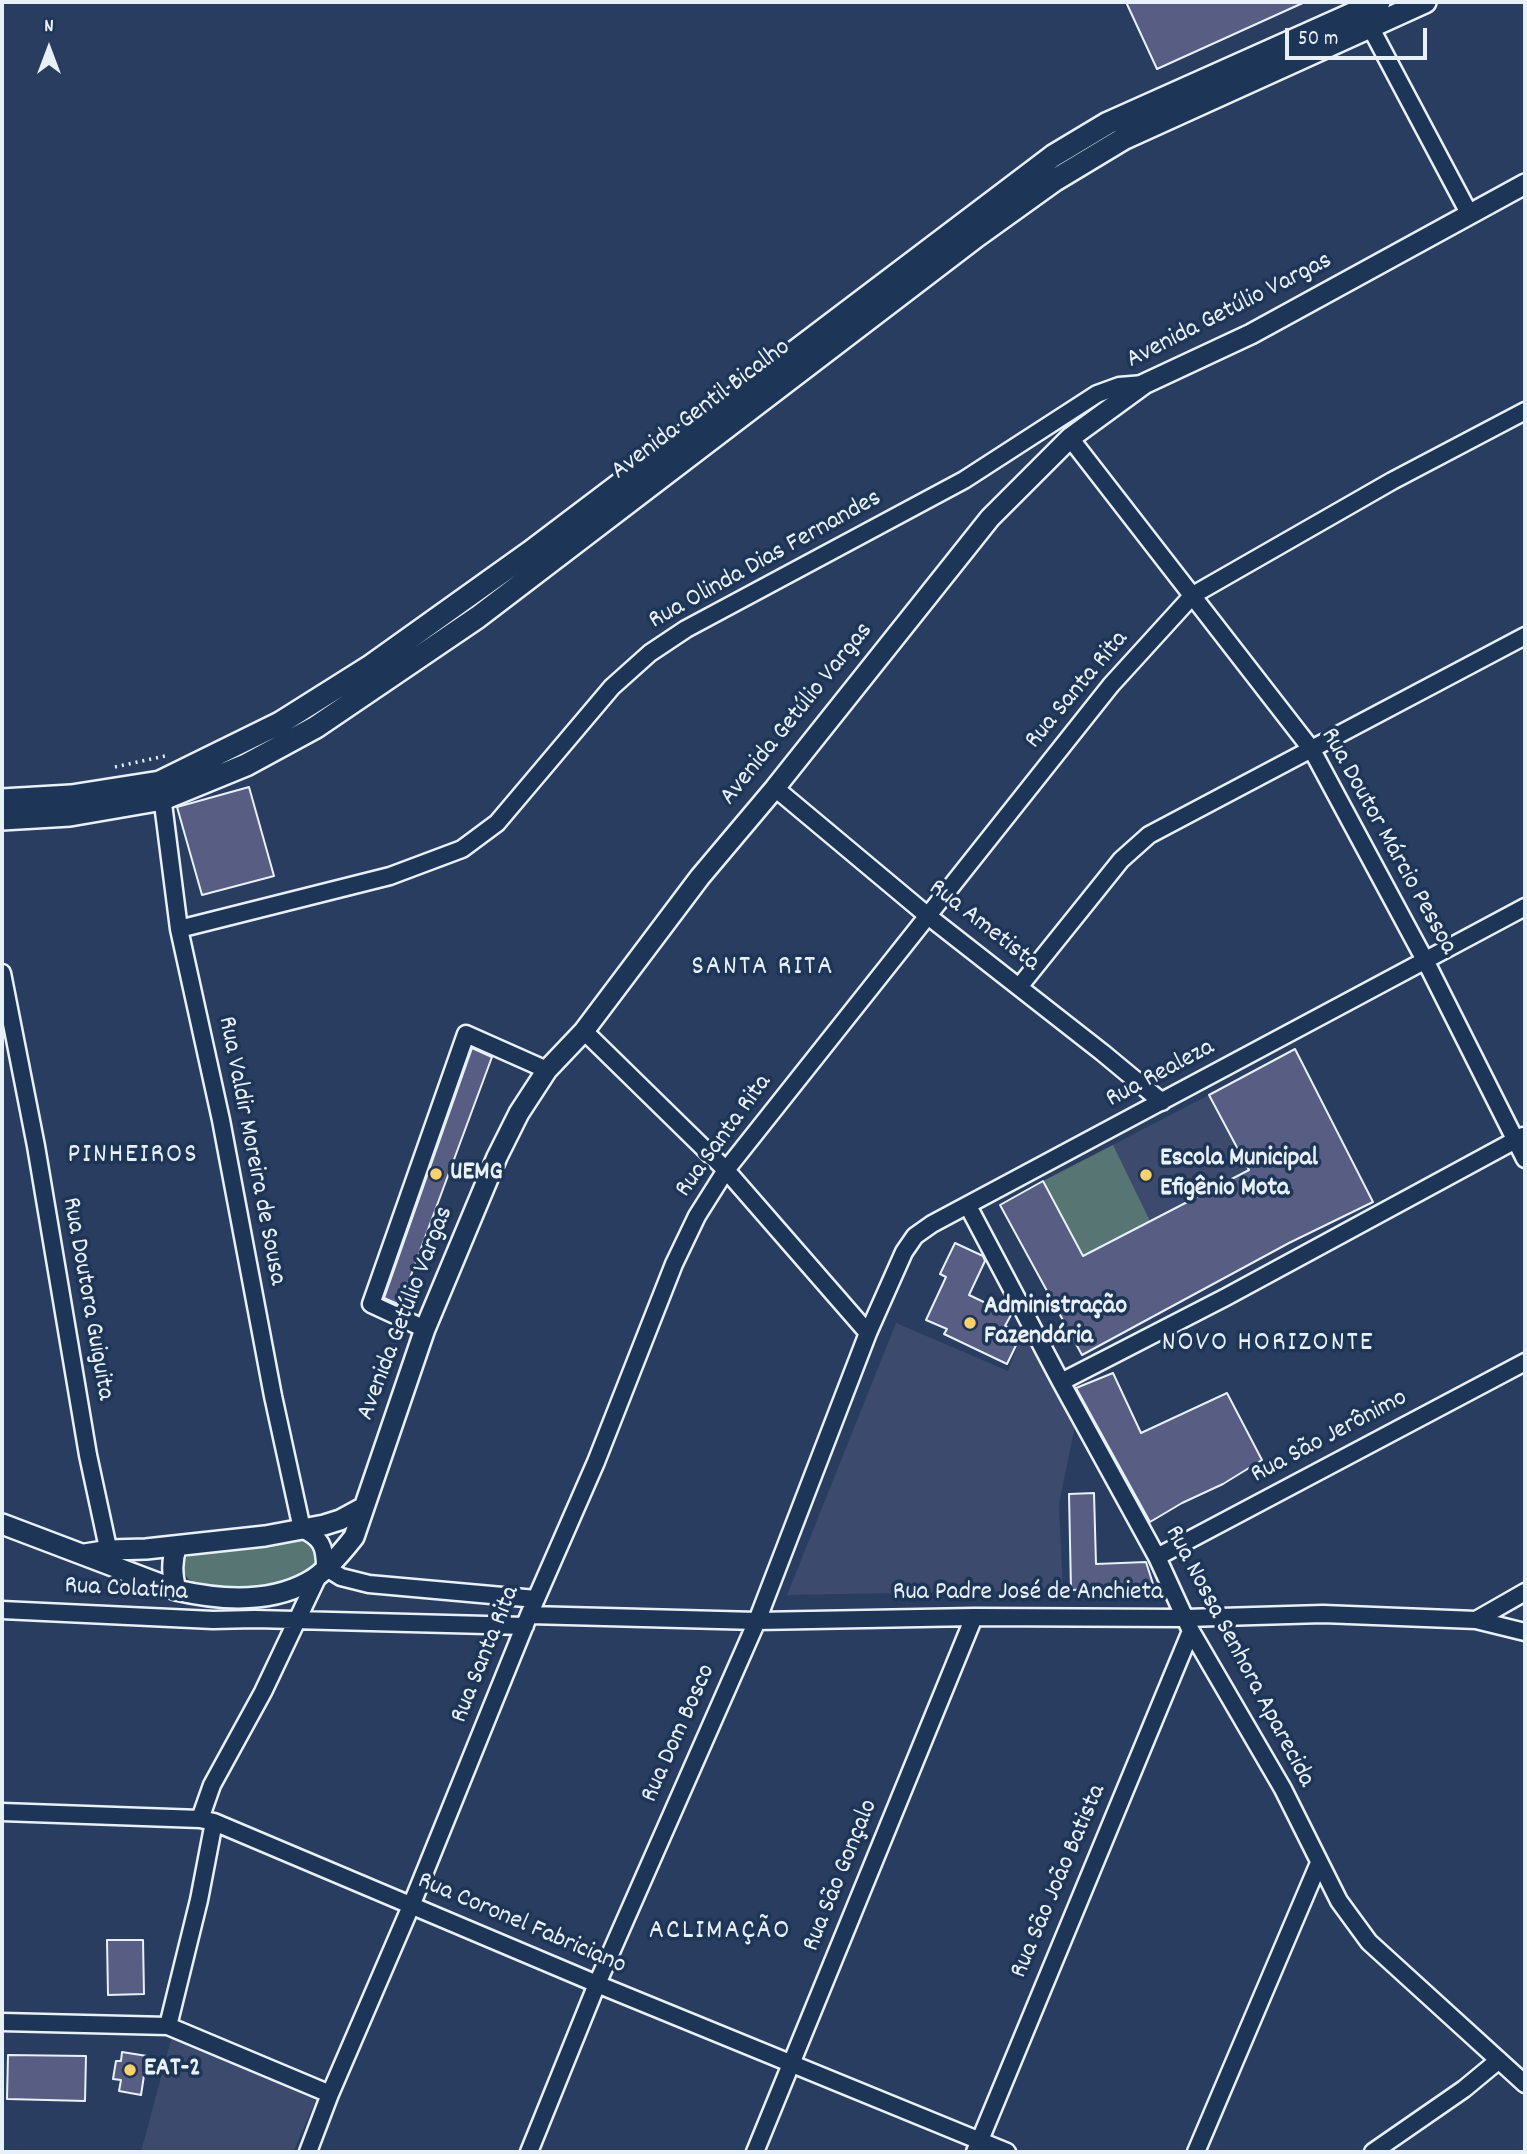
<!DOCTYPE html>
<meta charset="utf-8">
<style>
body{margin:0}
#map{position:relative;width:1527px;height:2154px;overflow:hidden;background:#293d60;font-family:Dekko,sans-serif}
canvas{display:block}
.frame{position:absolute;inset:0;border:4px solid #e8f1f8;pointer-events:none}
.north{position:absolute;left:14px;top:14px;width:70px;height:70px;-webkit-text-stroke:5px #1d3557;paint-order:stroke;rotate:0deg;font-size:19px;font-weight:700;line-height:28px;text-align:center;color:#e8f1f8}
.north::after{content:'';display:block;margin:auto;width:24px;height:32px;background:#e8f1f8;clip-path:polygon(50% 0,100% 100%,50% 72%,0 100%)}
.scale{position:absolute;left:1285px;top:28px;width:142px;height:32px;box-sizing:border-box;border:4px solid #e8f1f8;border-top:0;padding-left:9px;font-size:21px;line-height:24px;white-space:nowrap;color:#e8f1f8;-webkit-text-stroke:5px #1d3557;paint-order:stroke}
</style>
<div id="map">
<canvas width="1527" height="2154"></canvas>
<div class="frame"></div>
<div class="north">N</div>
<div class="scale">50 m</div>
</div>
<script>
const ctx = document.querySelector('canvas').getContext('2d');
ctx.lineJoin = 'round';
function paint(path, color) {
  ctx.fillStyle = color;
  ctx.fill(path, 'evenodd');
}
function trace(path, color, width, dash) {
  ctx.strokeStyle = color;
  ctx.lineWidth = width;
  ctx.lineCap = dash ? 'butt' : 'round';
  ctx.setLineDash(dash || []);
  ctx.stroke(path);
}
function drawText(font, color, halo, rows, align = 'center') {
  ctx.font = font + ' Dekko,sans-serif';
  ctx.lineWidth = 7;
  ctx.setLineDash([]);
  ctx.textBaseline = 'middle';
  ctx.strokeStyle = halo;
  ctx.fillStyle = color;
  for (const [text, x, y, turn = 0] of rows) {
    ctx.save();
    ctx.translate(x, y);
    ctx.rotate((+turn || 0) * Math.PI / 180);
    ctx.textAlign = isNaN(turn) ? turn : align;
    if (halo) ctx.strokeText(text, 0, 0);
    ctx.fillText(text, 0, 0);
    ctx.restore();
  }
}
paint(new Path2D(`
 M1209 1095 1249 1170 1083 1256 1043 1181Z
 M896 1323 1008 1371 1022 1333 1075 1426 1059 1504 1063 1590 787 1595Z
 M172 2036 316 2100 293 2152H141Z`), '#3b4a6d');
paint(new Path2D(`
 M1113 1145 1150 1221 1083 1256 1043 1181Z
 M292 1538 307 1540C316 1551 318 1557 313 1570L284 1585 228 1590 198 1584 188 1579 180 1564 184 1559 198 1552Z`), '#577573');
const building = new Path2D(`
 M1126 2H1305L1157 69Z
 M249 787 274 876 202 895 177 807Z
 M472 1048 492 1057 400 1305 384 1298Z
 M1295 1049 1373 1202 1289 1243 1082 1355 1000 1205 1043 1181 1083 1256 1249 1170 1209 1095Z
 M955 1243 983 1256 985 1261 969 1295 1011 1315 1005 1326 1022 1333 1007 1364 944 1334 947 1329 926 1320 946 1277 940 1274Z
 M1113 1373 1141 1433 1227 1393 1262 1460 1223 1484 1182 1503 1150 1522 1076 1388Z
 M1094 1493 1096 1564 1146 1562 1154 1587 1071 1590 1069 1494Z
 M107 1940H143L144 1994 108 1995Z
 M122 2052 147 2056 141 2095 119 2091 121 2080 113 2079 116 2061H121Z
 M8 2055 86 2056 85 2101 7 2099Z`);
paint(building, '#585e83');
trace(building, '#e8f1f8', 2);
const minor = new Path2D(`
 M1366 19 1470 215
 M1070 438 1312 750 1426 962 1525 1159
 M161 788 179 929 221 1120 273 1396 302 1529C321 1538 325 1546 325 1567L341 1577 369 1584 536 1599
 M775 788 928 916 1103 1053 1162 1102
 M179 929 390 876 462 849 497 823 612 687 650 653 686 629 964 480 1097 394 1119 386 1144 384
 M2 973 36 1146 88 1455 111 1562
 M1019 987 1121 860 1149 835 1525 636
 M584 1031 726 1170 868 1333
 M968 1206 1061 1382 1157 1557 1191 1631 1283 1789 1339 1901 1369 1942 1525 2084
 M425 1329 371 1304 466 1034 547 1070
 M1061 1382 1226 1297 1523 1136
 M1157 1557 1525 1362
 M2 1610 213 1620 255 1619 525 1626
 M529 1615 757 1621 974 1617 1186 1618 1323 1614 1476 1620 1525 1632
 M1476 1620 1525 1592
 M2 1812 200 1819 214 1822 597 1984 1007 2152
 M200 1819 212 1785 263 1692 318 1576
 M2 2022 168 2026 330 2094
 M168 2026 199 1900 214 1822
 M308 2152 330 2094 411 1906 529 1615 596 1462 674 1264 697 1216 726 1170 1111 685 1193 595 1392 481 1525 411
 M529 2152 597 1984 757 1621 868 1333 904 1252 915 1236 932 1224 1525 907
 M755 2152 974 1617
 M975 2152 1191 1631
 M1196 2152 1319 1863
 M1373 2152 1464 2089 1499 2060`);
const tertiary = new Path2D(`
 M2 1524 176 1590C219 1600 268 1604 308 1582 324 1574 343 1551 354 1537L425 1329 497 1157 519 1113 547 1070 584 1031 700 877 775 788 990 518 1070 438 1144 384 1251 334 1525 184
 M85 1554 110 1550 146 1549 265 1536 324 1525 340 1520 364 1507
 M176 1590C172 1574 171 1561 177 1546`);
const secondary = new Path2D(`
 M2 800 71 796 160 782 280 723 369 667 530 552 1053 156 1108 123 1379 2
 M2 819 70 815 163 799 246 765 316 727 478 617 977 236 1055 180 1123 139 1425 2`);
trace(minor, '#e8f1f8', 21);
trace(tertiary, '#e8f1f8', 24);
trace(secondary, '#e8f1f8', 26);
trace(new Path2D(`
 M115 767 165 756`), '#e8f1f8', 3.5, [2, 5]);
trace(minor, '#1d3557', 16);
trace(tertiary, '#1d3557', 19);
trace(secondary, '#1d3557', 21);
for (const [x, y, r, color] of [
 [436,1174,7,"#ffd166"],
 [1146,1175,7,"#ffd166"],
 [970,1323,7,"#ffd166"],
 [130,2070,7,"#ffd166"]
]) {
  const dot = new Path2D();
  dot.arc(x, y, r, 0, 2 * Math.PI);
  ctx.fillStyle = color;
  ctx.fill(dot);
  trace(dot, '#1d3557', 2.5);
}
drawText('26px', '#e8f1f8', '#1d3557', [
 ["Avenida Getúlio Vargas",1230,312,-27],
 ["Avenida Gentil Bicalho",702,411,-37],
 ["Rua Olinda Dias Fernandes",766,561,-29],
 ["Rua Santa Rita",1078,691,-50],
 ["Avenida Getúlio Vargas",798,715,-51],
 ["Rua Doutor Márcio Pessoa",1387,842,61],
 ["Rua Ametista",983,927,38],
 ["Rua Realeza",1161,1075,-28],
 ["Rua Santa Rita",725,1137,-54],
 ["Rua Valdir Moreira de Sousa",250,1151,79],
 ["Rua Doutora Guiguita",86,1299,80],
 ["Avenida Getúlio Vargas",407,1314,-69],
 ["Rua São Jerônimo",1330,1438,-28],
 ["Rua Colatina",126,1591,3],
 ["Rua Padre José de Anchieta",1028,1594],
 ["Rua Santa Rita",487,1655,-68],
 ["Rua Nossa Senhora Aparecida",1238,1657,62],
 ["Rua Dom Bosco",680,1734,-66],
 ["Rua São Gonçalo",842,1876,-68],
 ["Rua São João Batista",1060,1882,-67],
 ["Rua Coronel Fabriciano",521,1925,23]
]);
drawText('bold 26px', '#e8f1f8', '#1d3557', [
 ["Escola Municipal",1160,1160],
 ["Efigênio Mota",1160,1190],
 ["UEMG",450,1174],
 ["Administração",984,1308],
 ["Fazendária",984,1338],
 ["EAT-2",144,2070]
], 'left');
ctx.letterSpacing = '2px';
drawText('28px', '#e8f1f8', '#1d3557', [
 ["SANTA RITA",763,969],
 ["PINHEIROS",133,1157],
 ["NOVO HORIZONTE",1268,1345],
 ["ACLIMAÇÃO",720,1933]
]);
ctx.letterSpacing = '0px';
</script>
